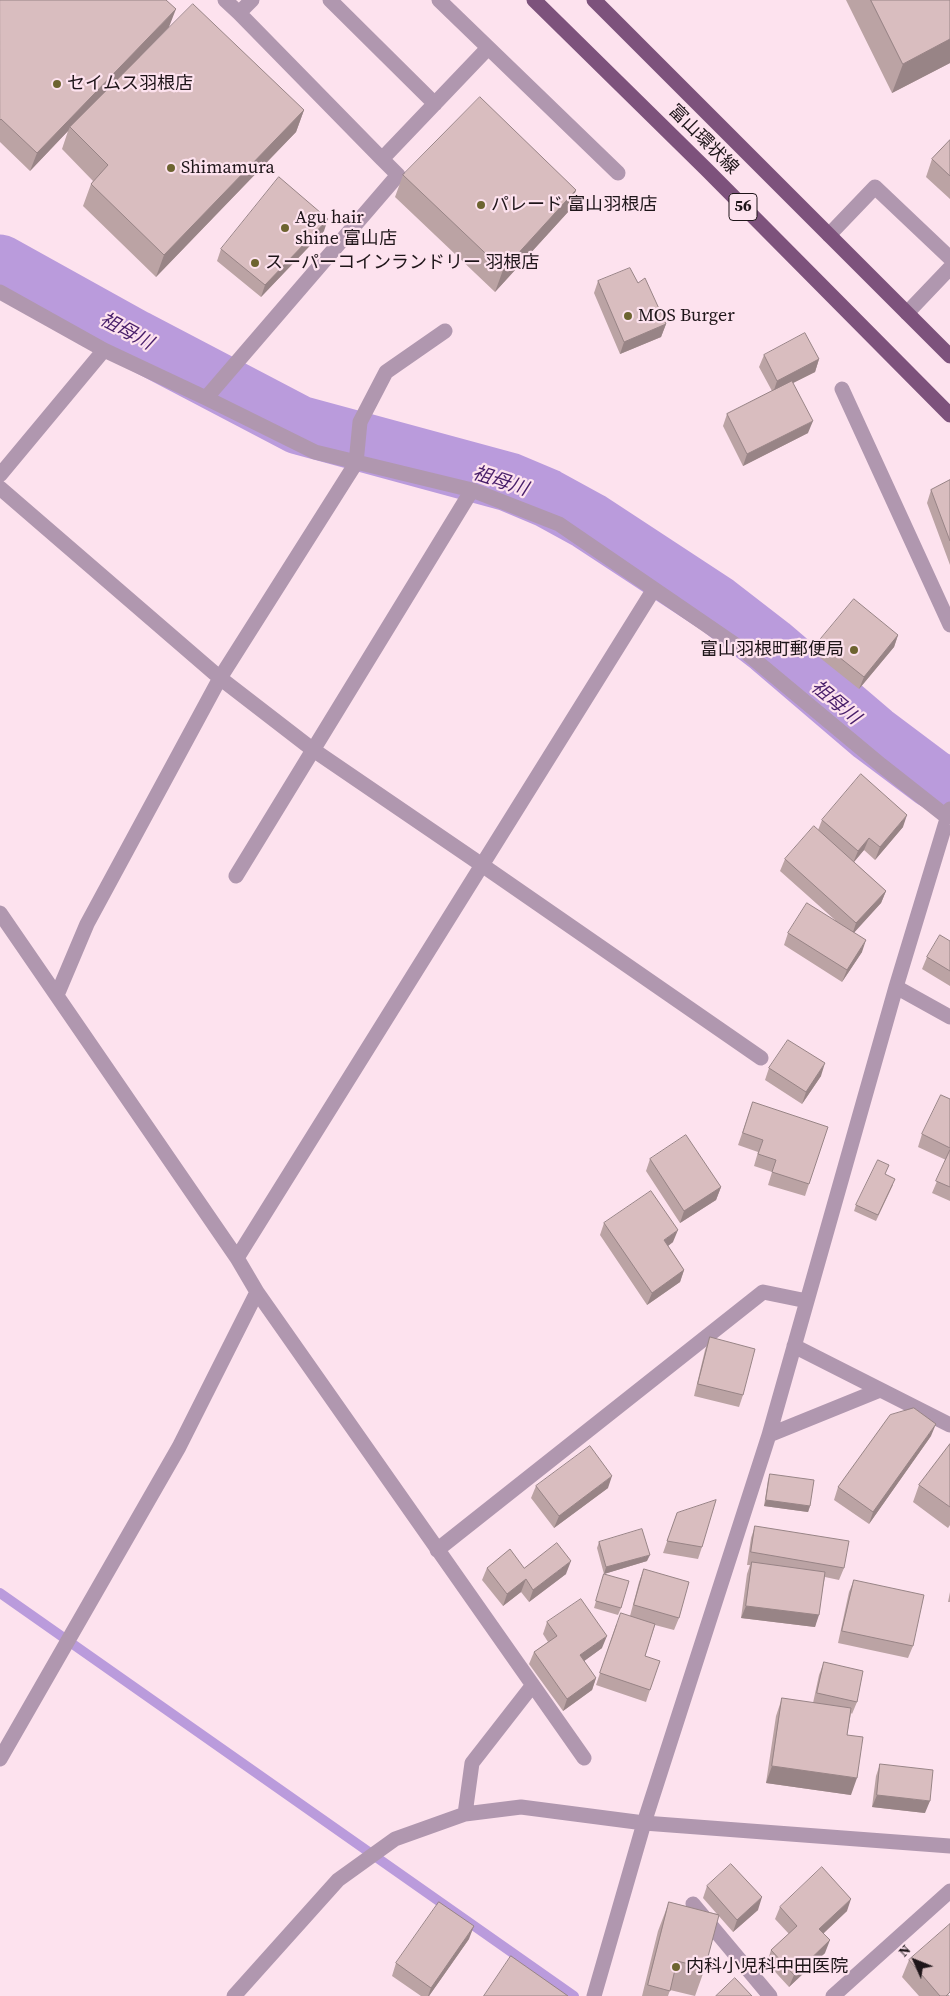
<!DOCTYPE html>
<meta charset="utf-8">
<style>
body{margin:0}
#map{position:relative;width:950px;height:1996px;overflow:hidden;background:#fde2ee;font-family:"Source Serif 4",serif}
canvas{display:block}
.north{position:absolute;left:890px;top:1936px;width:50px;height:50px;-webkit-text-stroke:4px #fde2ee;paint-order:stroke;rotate:314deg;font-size:14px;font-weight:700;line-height:20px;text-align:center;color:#1e1519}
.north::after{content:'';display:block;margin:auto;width:18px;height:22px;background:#1e1519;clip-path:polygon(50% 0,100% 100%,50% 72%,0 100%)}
</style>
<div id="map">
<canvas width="950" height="1996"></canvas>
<div class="north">N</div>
</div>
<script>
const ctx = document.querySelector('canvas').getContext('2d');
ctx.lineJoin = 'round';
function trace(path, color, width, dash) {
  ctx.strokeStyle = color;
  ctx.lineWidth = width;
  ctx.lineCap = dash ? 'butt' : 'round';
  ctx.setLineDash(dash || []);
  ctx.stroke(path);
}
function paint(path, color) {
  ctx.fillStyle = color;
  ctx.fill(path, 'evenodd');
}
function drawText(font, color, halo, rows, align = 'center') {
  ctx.font = font + ' "Source Serif 4","Noto Sans JP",serif';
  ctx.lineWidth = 4.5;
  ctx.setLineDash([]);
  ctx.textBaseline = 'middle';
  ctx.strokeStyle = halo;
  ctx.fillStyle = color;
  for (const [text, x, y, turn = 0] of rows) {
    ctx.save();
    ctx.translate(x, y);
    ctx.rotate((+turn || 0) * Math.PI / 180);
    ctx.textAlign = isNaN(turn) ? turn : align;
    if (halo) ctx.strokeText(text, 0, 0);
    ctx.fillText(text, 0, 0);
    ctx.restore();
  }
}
trace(new Path2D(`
 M0 1593 574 1996`), '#ba9bdc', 10);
trace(new Path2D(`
 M0 264 135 339 299 425 509 482 547 498 589 521 717 605 770 646 873 734 933 779 950 788`), '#ba9bdc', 59);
trace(new Path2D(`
 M225 0 239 13
 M252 0 239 13 382 159 488 48
 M330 0 435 104
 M439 0 618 173
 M829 235 875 187 950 258
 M0 292 104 350 0 475
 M907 313 950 268
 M104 350 206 398 315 452 472 490 559 524 743 650 881 765 947 817
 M842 389 950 625
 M206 398 398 175 382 159
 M0 488 220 678 312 749 482 865 237 1258
 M654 589 482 865 761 1058
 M236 876 472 490
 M0 913 237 1258 257 1292 584 1758
 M896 987 950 1017
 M57 995 87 924 220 678 356 463 360 422 386 372 445 331
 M794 1346 950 1425
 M769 1435 880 1390
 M437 1550 763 1292 807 1301
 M0 1759 179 1447 257 1292
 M465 1814 472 1763 532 1686
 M693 1904 770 1996
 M234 1996 338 1880 395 1839 465 1814 521 1807 644 1823 950 1846
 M594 1996 644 1823 769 1435 896 987 950 809
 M833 1996 950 1891`), '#b097af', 15);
trace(new Path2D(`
 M534 0 707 170 950 415
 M594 0 950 356`), '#7d527c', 15);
paint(new Path2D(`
 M0 0 169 27 140 57 304 110 296 132 156 277 83 206 91 184 93 181 62 149 68 131 30 171 0 142Z
 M846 0H950V63L892 93Z
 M950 140V199L926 177 932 159Z
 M403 175 576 190 568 212 495 292 395 197Z
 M324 231 261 297 217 261 221 249Z
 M598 281 638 283 666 324 661 337 620 354 594 293Z
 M764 355 819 359 815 372 793 383 808 433 743 466 723 426 727 414 772 391 759 367Z
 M950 480V565L927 503 931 490Z
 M898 635 894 647 859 689 814 653 819 641Z
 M822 820 903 827 875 860 864 850 854 862 886 891 881 903 854 932 862 952 842 982 784 945 788 933 835 920 780 871 785 859 818 830Z
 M950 941V986L922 969 927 957Z
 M769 1068 821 1076 802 1104 765 1080Z
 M950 1099V1201L932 1193 946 1160 918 1147 922 1134Z
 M753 1102 809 1184 805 1196 768 1185 772 1172 754 1166 758 1152 738 1145Z
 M650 1159 721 1187 716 1200 680 1223 646 1171Z
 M885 1174 893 1185 876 1221 854 1211 856 1205Z
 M604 1223 673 1242 668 1246 684 1270 680 1282 647 1305 600 1235Z
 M710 1337 743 1395 739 1407 694 1396 705 1350Z
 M931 1436 869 1524 834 1500 838 1487Z
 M950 1444V1525L948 1528 913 1502 919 1485Z
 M770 1474 810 1506 808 1512 764 1506 768 1480Z
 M536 1486 608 1488 554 1528 531 1498Z
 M677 1513 702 1547 698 1559 663 1553Z
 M755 1526 844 1568 839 1580 825 1577 815 1627 741 1618 747 1574 750 1565H747L751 1538Z
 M599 1542 647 1561 604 1574 597 1548Z
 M487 1568H524L566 1574 529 1602 521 1592 503 1606 482 1580Z
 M644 1569 679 1618 674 1630 655 1625 645 1656 650 1690 646 1702 596 1685 616 1625 630 1616 639 1582Z
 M604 1574 621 1608 618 1615 594 1608Z
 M854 1580 913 1646 908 1658 838 1643 849 1592Z
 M950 1592V1602H948Z
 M547 1622 602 1648 584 1661 596 1678 592 1690 563 1711 529 1664 534 1652 548 1642 543 1634Z
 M824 1662 857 1702 852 1714 851 1713 847 1735 851 1795 766 1783 776 1716 782 1698 813 1703 819 1675Z
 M880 1764 925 1813 872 1807 876 1776Z
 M707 1886 758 1910 733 1932 718 1915 705 1968 695 1996 670 1990 668 1996H642L658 1931 669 1902 717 1914 703 1898Z
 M780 1907 847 1911 823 1934 825 1953 789 1987 767 1963 771 1950 789 1934 775 1919Z
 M469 1939 429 1996H421L392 1976 396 1963Z
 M909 1960 950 1996H919L902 1977Z`), '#bba3a4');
paint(new Path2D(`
 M176 9 169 27 71 128 70 127 68 131 30 171 37 153Z
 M950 39V63L892 93 903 64Z
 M304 110 296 132 156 277 164 255Z
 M576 190 568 212 495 292 503 270Z
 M328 219 324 231 261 297 265 285Z
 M666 324 661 337 620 354 624 342Z
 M819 359 815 372 773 393 777 381Z
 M813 421 808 433 743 466 747 454Z
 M898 635 894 647 859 689 864 677Z
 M907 815 903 827 875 860 880 847Z
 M869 838 864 850 853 863 858 851Z
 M886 891 881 903 852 935 856 923Z
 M866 940 862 952 842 982 847 970Z
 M825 1063 821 1076 802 1104 806 1092Z
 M721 1187 716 1200 680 1223 684 1211Z
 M678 1230 673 1242 660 1252 664 1240Z
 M684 1270 680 1282 647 1305 652 1293Z
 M936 1424 931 1436 869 1524 873 1512Z
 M612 1476 608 1488 554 1528 559 1516Z
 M766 1500 810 1506 808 1512 764 1506Z
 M650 1555 647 1561 604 1574 606 1567Z
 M571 1561 566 1574 529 1602 533 1590Z
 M526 1579 521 1592 503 1606 507 1594Z
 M746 1606 819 1615 815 1627 741 1618Z
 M607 1636 602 1648 576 1667 580 1655Z
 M596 1678 592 1690 563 1711 567 1699Z
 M772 1766 857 1778 851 1795 766 1783Z
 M877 1795 930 1801 925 1813 872 1807Z
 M762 1897 758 1910 733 1932 737 1920Z
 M851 1899 847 1911 814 1942 819 1929Z
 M474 1926 469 1939 429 1996H428L431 1988Z
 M830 1940 825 1953 789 1987 794 1975Z`), '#988486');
const building = new Path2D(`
 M0 0H166L176 9 37 153 1 119 0 120Z
 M871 0H950V39L903 64Z
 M193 4 304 110 164 255 91 184 108 165 70 127Z
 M480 97 576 190 503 270 403 175Z
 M950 140V176L932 159Z
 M279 177 328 219 265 285 221 249Z
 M630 268 638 283 645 278 666 324 624 342 598 281Z
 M805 333 819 359 777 381 764 355Z
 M792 381 813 421 747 454 727 414Z
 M950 480V541L931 490Z
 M854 599 898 635 864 677 819 641Z
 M861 774 907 815 880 847 869 838 858 851 822 820Z
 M814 826 886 891 856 923 785 859Z
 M807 903 866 940 847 970 788 933Z
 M940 935 950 941V971L927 957Z
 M788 1040 825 1063 806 1092 769 1068Z
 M941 1095 950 1099V1148L922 1134Z
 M753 1102 828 1127 809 1184 772 1172 776 1160 758 1154 763 1140 743 1133Z
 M686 1135 721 1187 684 1211 650 1159Z
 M950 1150V1187L936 1181Z
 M878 1160 889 1165 885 1174 895 1179 878 1215 856 1205Z
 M651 1191 678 1230 664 1240 684 1270 652 1293 604 1223Z
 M710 1337 755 1349 743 1395 698 1384Z
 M914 1408 936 1424 873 1512 838 1487 890 1415Z
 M950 1444V1507L919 1485Z
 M590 1446 612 1476 559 1516 536 1486Z
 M770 1474 814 1480 810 1506 766 1500Z
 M716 1500 702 1547 667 1541 677 1513Z
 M755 1526 849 1541 844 1568 751 1552Z
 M642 1529 650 1555 606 1567 599 1542Z
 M557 1543 571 1561 533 1590 526 1579 507 1594 487 1568 510 1549 524 1568Z
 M752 1562 825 1572 819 1615 746 1606Z
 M644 1569 689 1582 679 1618 634 1605Z
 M604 1574 629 1581 621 1608 596 1601Z
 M854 1580 924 1595 913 1646 842 1631Z
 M581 1599 607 1636 580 1655 596 1678 567 1699 534 1652 557 1636 547 1622Z
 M621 1613 655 1624 645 1656 660 1661 650 1690 600 1673Z
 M824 1662 863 1671 857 1702 817 1693Z
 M782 1698 851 1708 847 1735 863 1737 857 1778 772 1766Z
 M880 1764 933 1770 930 1801 877 1795Z
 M731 1864 762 1897 737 1920 707 1886Z
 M822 1867 851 1899 819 1929 830 1940 794 1975 771 1950 797 1926 780 1907Z
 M439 1902 474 1926 431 1988 396 1963Z
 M669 1902 719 1915 705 1968 677 1961 670 1991 648 1985Z
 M950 1924V1992L946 1996H940L909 1960Z
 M511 1956 568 1996H484Z
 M735 1978 752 1996H716Z`);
paint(building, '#d9bdbf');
trace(building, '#988486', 1);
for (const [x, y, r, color] of [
 [57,84,5,"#6d6430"],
 [171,168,5,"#6d6430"],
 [481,205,5,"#6d6430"],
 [285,228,5,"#6d6430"],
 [255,263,5,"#6d6430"],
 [628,316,5,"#6d6430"],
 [854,650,5,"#6d6430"],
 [676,1967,5,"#6d6430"]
]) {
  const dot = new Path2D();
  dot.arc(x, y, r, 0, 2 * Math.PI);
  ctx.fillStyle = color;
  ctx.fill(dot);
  trace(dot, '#fde2ee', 2);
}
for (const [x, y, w] of [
 [743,207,28]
]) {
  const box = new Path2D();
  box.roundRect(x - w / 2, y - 13.5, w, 27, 4);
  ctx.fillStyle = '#fde2ee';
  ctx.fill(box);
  trace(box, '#1e1519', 1);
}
drawText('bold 16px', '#1e1519', null, [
 ["56",743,207]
]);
drawText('18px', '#1e1519', '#fde2ee', [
 ["セイムス羽根店",67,84],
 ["Shimamura",181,168],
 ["パレード 富山羽根店",491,205],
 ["Agu hair",295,218],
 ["shine 富山店",295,239],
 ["スーパーコインランドリー 羽根店",265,263],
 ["MOS Burger",638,316],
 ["富山羽根町郵便局",844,650,"right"],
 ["内科小児科中田医院",686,1967]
], 'left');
drawText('18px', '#1e1519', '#fde2ee', [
 ["富山環状線",703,140,45]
]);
drawText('italic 19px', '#471d69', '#fde2ee', [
 ["祖母川",126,332,28],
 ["祖母川",500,482,18],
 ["祖母川",835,703,40]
]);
</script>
